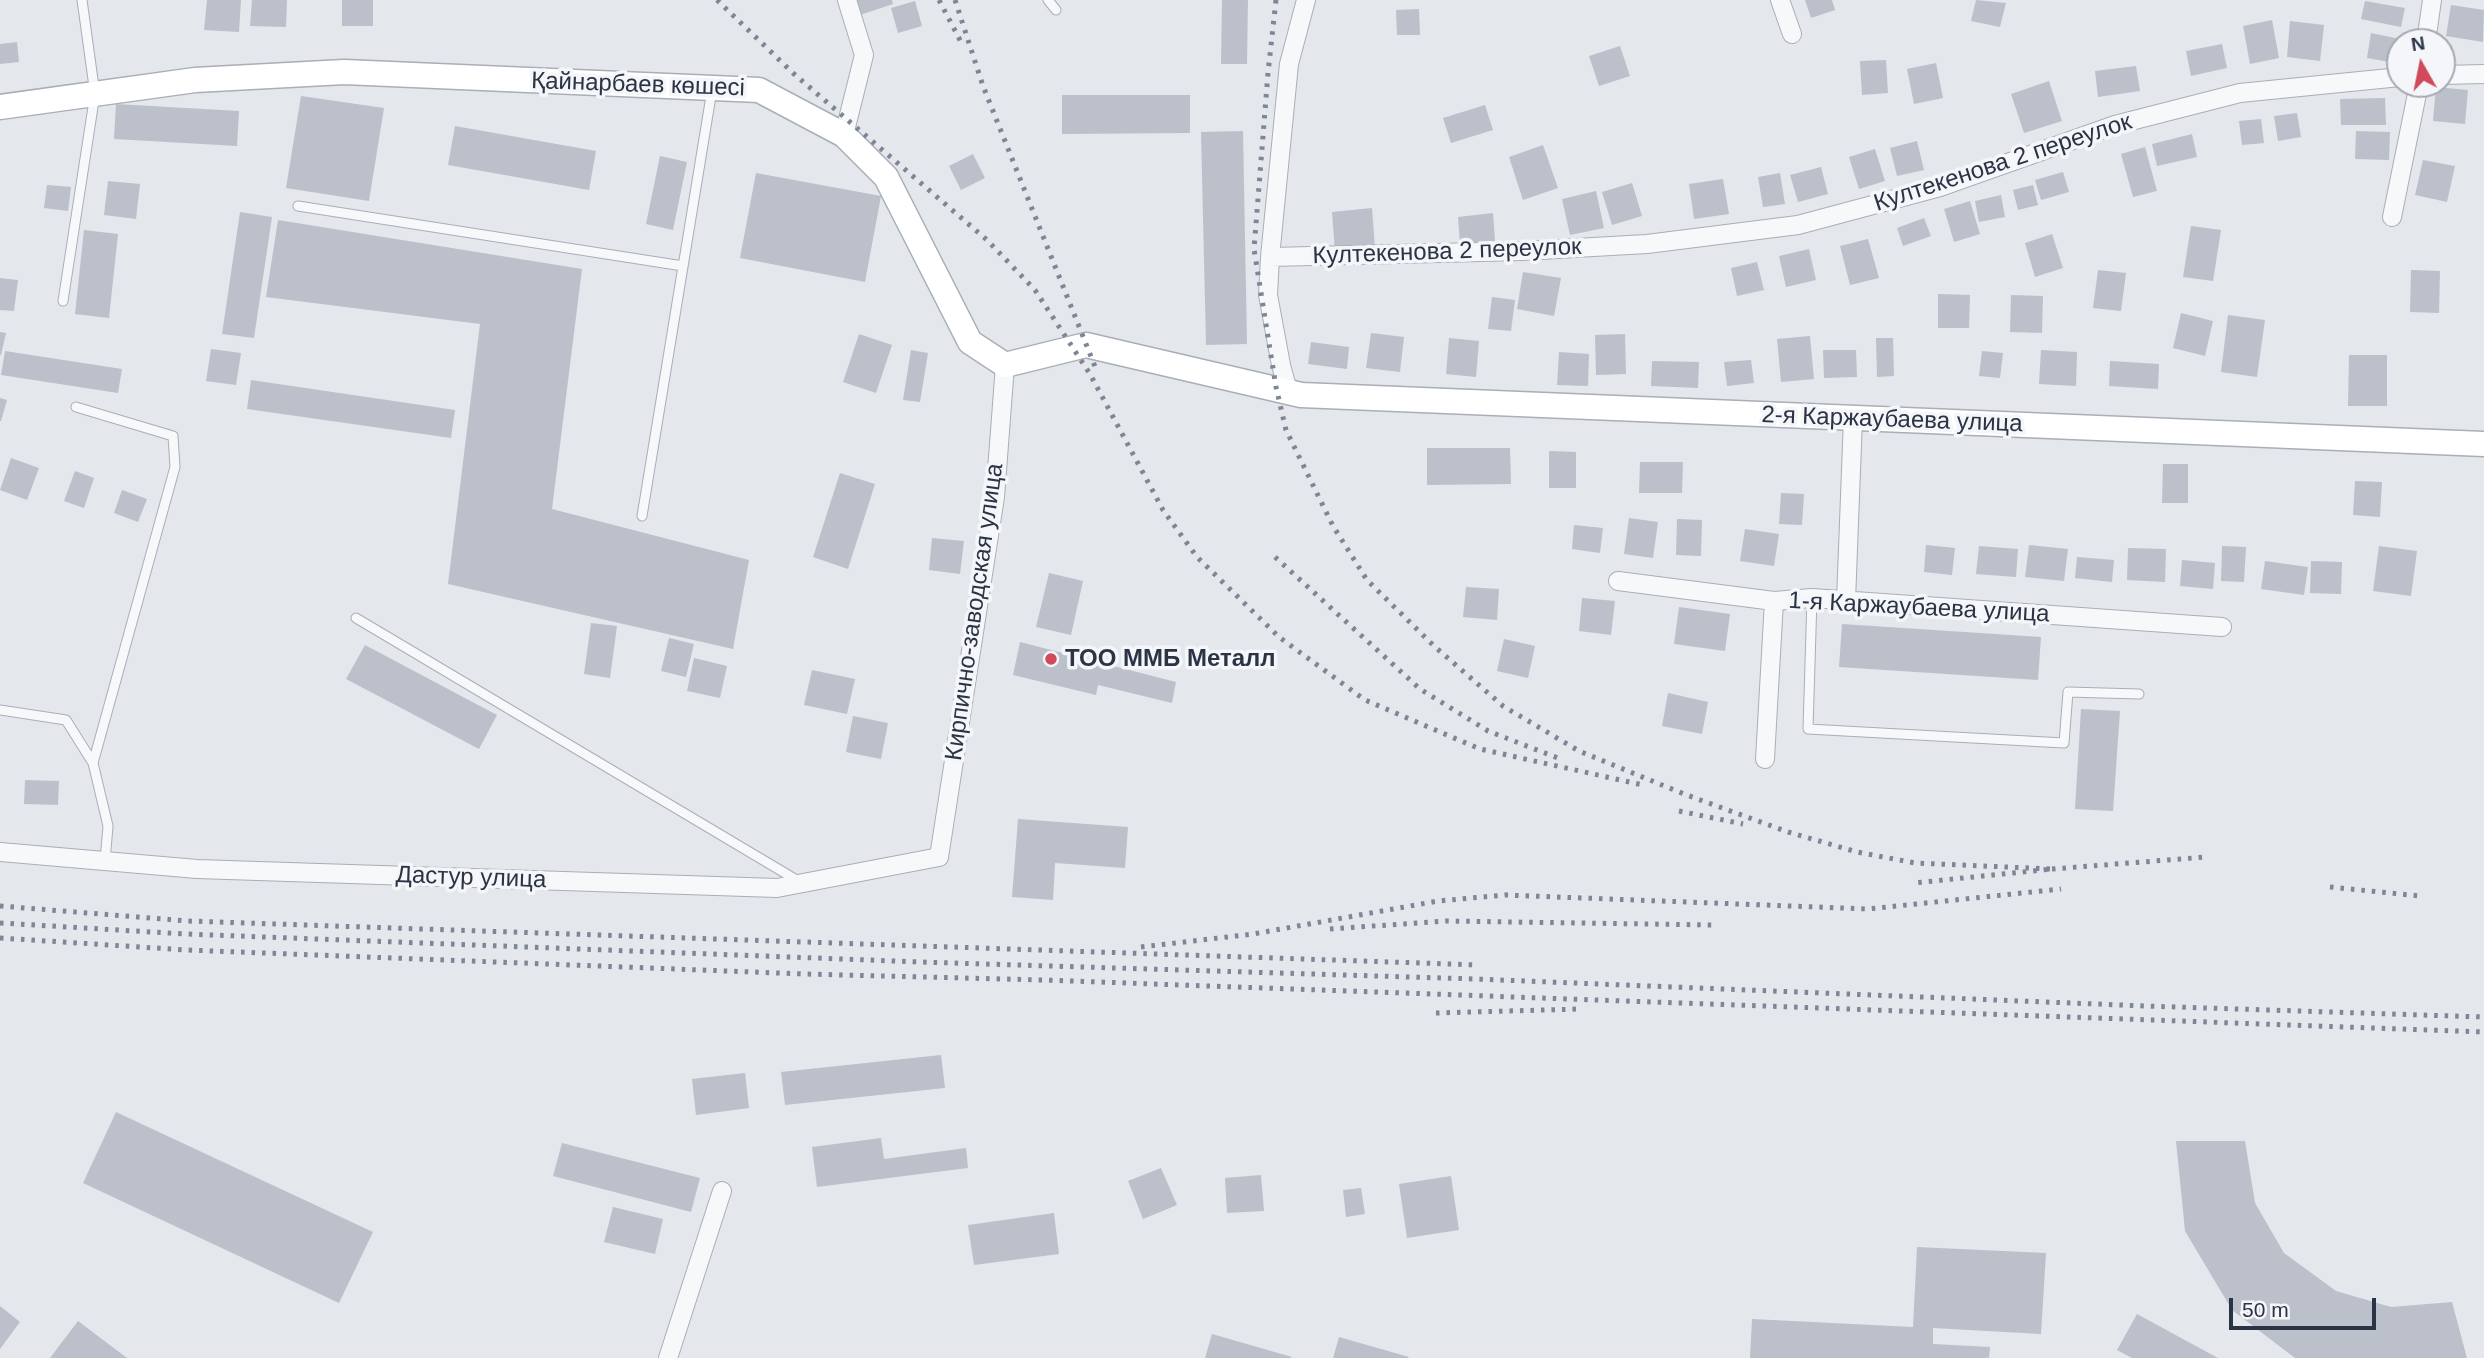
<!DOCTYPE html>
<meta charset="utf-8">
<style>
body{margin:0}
#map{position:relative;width:2484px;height:1358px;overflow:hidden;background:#e4e7ec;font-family:Arial,sans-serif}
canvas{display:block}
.north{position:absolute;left:2386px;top:28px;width:70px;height:70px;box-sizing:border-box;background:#f4f6f9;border:2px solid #a4a8b1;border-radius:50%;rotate:351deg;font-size:19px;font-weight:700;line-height:28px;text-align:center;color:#2b3445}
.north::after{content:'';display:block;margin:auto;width:24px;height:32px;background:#d1495b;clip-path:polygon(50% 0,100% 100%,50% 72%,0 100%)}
.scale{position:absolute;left:2229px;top:1298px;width:147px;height:32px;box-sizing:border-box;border:4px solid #2b3445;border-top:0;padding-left:9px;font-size:21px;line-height:24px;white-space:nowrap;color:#2b3445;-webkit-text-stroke:5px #f4f6f9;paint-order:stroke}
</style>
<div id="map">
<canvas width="2484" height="1358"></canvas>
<div class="north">N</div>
<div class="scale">50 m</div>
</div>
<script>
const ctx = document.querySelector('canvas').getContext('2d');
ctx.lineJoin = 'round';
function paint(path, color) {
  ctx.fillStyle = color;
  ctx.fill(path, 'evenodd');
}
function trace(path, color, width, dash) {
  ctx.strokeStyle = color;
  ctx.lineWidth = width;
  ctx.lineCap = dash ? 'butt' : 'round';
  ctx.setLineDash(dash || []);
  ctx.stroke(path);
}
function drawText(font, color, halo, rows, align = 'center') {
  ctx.font = font + ' Arial,sans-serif';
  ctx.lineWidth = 7;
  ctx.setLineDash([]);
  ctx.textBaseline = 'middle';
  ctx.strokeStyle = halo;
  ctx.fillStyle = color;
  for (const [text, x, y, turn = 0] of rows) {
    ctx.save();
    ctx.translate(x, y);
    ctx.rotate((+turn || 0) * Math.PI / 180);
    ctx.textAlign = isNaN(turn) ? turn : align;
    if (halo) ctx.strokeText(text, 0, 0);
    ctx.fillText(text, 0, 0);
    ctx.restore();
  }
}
paint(new Path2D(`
 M207 0H241L239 32 204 30Z
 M252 0H287L286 27 250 26Z
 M342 0H373V26H342Z
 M856 0H892L893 4 860 15Z
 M1222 0H1248L1247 64H1221Z
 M1805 0H1832L1835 10 1811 18Z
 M1976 0 2006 3 2000 27 1971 21Z
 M915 1 922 26 898 33 891 8Z
 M2365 1 2405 8 2401 27 2361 19Z
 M2451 5 2484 10 2483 42 2446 36Z
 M1419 9 1420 35H1397L1396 10Z
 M2272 20 2279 58 2250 64 2243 26Z
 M2290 21 2324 25 2320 61 2287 57Z
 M2371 33 2400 39 2395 63 2367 58Z
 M17 42 19 62 0 64V44Z
 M2222 44 2227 68 2191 76 2186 51Z
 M1620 46 1630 76 1599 86 1589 56Z
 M1886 60 1888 93 1862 95 1860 61Z
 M1936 63 1943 98 1914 104 1907 69Z
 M2136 66 2140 91 2098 97 2095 71Z
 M2049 81 2062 121 2024 133 2011 94Z
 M2436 87 2468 90 2465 124 2433 121Z
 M1062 95H1190V133L1062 134Z
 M301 96 384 108 369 201 286 188Z
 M2385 98 2386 125H2341L2340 99Z
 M116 104 239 111 237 146 114 139Z
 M1485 105 1493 130 1451 143 1443 118Z
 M2297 113 2301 137 2278 141 2274 116Z
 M2261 119 2264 143 2242 145 2239 121Z
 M455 126 596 151 589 190 448 165Z
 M1243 131 1247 344 1206 345 1201 132Z
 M2356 131 2390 132 2389 160 2355 159Z
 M2192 134 2197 157 2157 166 2152 144Z
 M1917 141 1924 170 1897 176 1890 148Z
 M1543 145 1558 188 1523 200 1509 157Z
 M2145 147 2157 191 2133 197 2121 154Z
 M1875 149 1885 181 1859 189 1849 157Z
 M973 154 985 178 961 190 949 166Z
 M660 156 687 162 673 230 646 224Z
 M2423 160 2455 166 2447 202 2415 195Z
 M1821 167 1828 194 1798 202 1790 175Z
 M2063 172 2069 192 2041 200 2035 180Z
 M756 173 881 196 865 282 740 258Z
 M1780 173 1785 204 1763 207 1758 177Z
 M1723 179 1729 214 1694 219 1689 184Z
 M108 181 140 184 136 219 104 215Z
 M1632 183 1642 216 1612 225 1602 192Z
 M47 185 71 187 68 211 44 208Z
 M2033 185 2038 205 2018 210 2013 190Z
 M1596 191 1604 228 1570 235 1562 199Z
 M2001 195 2005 217 1979 222 1975 201Z
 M1970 201 1980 234 1954 242 1944 209Z
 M1372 208 1375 249 1335 252 1332 212Z
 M240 212 272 217 254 338 222 334Z
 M1493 213 1495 241 1460 244 1458 217Z
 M1924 218 1931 236 1903 246 1897 228Z
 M278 220 582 269 552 509 749 560 733 649 448 584 480 324 266 297Z
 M2191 226 2221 230 2213 281 2183 277Z
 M84 230 118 234 109 318 75 314Z
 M2052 234 2063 268 2035 277 2025 243Z
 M1868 239 1879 278 1850 285 1840 246Z
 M1809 249 1816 280 1786 287 1779 256Z
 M1757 262 1764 290 1737 296 1731 268Z
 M2098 270 2126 273 2121 311 2093 308Z
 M2411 270 2440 271 2439 313 2410 312Z
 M1523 272 1561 278 1554 316 1517 309Z
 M0 278 18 280 14 311 0 310Z
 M1938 294 1970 295 1969 328H1938Z
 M2011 295 2043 296 2042 333 2010 332Z
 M1492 297 1515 300 1511 331 1488 329Z
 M2181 313 2213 321 2205 356 2173 348Z
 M2228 315 2265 320 2257 377 2221 372Z
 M0 332 6 333 1 355H0Z
 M1371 333 1404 337 1400 372 1366 368Z
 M859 334 892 345 876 393 843 382Z
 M1625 334 1626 374 1596 375 1595 335Z
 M1810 336 1814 379 1781 382 1777 339Z
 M1449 338 1479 341 1476 377 1446 374Z
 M1876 338H1893L1894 376 1877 377Z
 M1311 342 1349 347 1347 369 1308 364Z
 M211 349 241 353 236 385 206 381Z
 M911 350 928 353 920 402 903 400Z
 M1823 350H1856L1857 377 1824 378Z
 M2041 350 2077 352 2076 386 2039 384Z
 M5 351 122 369 118 393 1 375Z
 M1982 351 2003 353 2000 378 1979 376Z
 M1559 352 1589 354 1588 386 1557 385Z
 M2349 355H2387V406H2348Z
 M1751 360 1754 383 1727 386 1724 362Z
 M1652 361 1699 362 1698 388 1651 386Z
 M2110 361 2159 364 2158 389 2109 386Z
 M251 380 455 410 451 438 247 409Z
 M0 398 7 400 1 421H0Z
 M1427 448H1510L1511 484 1427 485Z
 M1549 451 1576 452V488H1549Z
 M11 458 39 468 27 500 0 490Z
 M1640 462H1683L1682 493H1639Z
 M2163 464H2188V503H2162Z
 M75 471 94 478 84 508 64 501Z
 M840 473 875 484 848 569 813 557Z
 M2355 481 2382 482 2380 517 2353 515Z
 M122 490 147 499 138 522 114 513Z
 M1781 493 1804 494 1802 525 1779 524Z
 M1629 518 1658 522 1653 558 1624 554Z
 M1677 519 1702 520 1701 556 1676 555Z
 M1574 525 1603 528 1600 553 1572 549Z
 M1745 529 1779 534 1774 566 1740 561Z
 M932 538 964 541 960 574 929 570Z
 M1926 545 1955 548 1952 575 1924 572Z
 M2029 545 2068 549 2064 581 2025 577Z
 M1979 546 2018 549 2016 577 1976 574Z
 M2222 546 2246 547 2244 582 2221 581Z
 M2379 546 2417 551 2411 596 2373 591Z
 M2128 548 2166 549 2165 582 2127 580Z
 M2077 557 2114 560 2112 582 2075 578Z
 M2182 560 2215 563 2213 589 2180 586Z
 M2265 561 2308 567 2304 595 2261 589Z
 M2311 561 2342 562 2341 594 2310 593Z
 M1049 573 1083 581 1071 635 1036 627Z
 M1466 587 1499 589 1497 620 1463 617Z
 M1582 598 1615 601 1611 635 1579 631Z
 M1679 607 1730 614 1725 651 1674 644Z
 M591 623 617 626 610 678 584 674Z
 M1842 624 2041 637 2038 680 1839 667Z
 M669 638 694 644 686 677 661 671Z
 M1504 639 1535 646 1528 678 1497 671Z
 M1020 642 1176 682 1172 703 1098 685 1096 695 1013 675Z
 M365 645 497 715 479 749 346 679Z
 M694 658 727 666 720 698 687 691Z
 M812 670 855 679 847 714 804 705Z
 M1668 693 1708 702 1702 734 1662 726Z
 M2081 709 2120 711 2113 811 2075 809Z
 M853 716 888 723 881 759 846 752Z
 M25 780 59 781 58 805 24 804Z
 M1018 819 1128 827 1125 868 1055 863 1053 900 1012 897Z
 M941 1055 945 1088 785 1105 781 1072Z
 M745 1073 749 1108 696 1115 692 1079Z
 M116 1112 373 1232 339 1303 83 1183Z
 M881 1138 884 1159 966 1148 968 1168 817 1187 812 1147Z
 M2176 1141H2245L2255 1203 2284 1253 2336 1291 2391 1307 2452 1302 2467 1358H2295L2232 1310 2185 1231Z
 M562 1143 700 1178 691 1212 553 1176Z
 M1161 1168 1177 1205 1143 1219 1128 1181Z
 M1261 1175 1264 1211 1227 1213 1225 1178Z
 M1451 1176 1459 1230 1407 1238 1399 1184Z
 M1361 1188 1365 1214 1346 1217 1343 1190Z
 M613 1207 663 1219 655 1254 604 1242Z
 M1054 1213 1059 1254 974 1265 968 1225Z
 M1917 1247 2046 1253 2041 1334 1933 1328V1344L1990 1347 1989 1358H1750L1752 1319 1913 1327Z
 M0 1306 20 1322 0 1349Z
 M2137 1314 2218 1358H2132L2117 1350Z
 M78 1321 127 1358H50Z
 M1212 1334 1292 1357 1291 1358H1205Z
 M1339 1337 1409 1357 1408 1358H1333Z`), '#bbc0ca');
const lane = new Path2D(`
 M1048 0 1056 10
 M298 206 683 266
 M63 301 95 94 82 0
 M76 407 173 436 175 467 93 763
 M642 516 712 90
 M1812 598 1808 729 2064 743 2068 692 2139 694
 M356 618 800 882
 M0 710 66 720 93 763 108 826 105 861`);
const street = new Path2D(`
 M1780 0 1792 34
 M2426 42 2432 0
 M2442 75 2484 74
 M844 135 864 55 847 0
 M2392 217 2419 84
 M1270 257 1522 251 1647 244 1798 225 1940 187 2115 125 2240 93 2400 77
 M1288 391 1281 365 1268 295 1270 257 1289 64 1306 0
 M1618 581 1774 601 1812 598 2222 627
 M1846 601 1853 418
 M1765 759 1774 601
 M0 852 197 869 777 888 939 857 995 497 1005 365
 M668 1358 722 1191`);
const secondary = new Path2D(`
 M0 107 195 80 344 72 759 90 844 135 886 177 970 342 1005 365 1086 345 1301 395 2484 444`);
trace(lane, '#a9aeb7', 11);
trace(street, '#a9aeb7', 20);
trace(secondary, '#a9aeb7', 27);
trace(lane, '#f7f8fa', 9);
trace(street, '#f7f8fa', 18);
trace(secondary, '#fff', 24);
trace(new Path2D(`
 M717 0 793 73 987 240 1035 290 1090 374 1163 510 1197 557 1279 637 1365 700 1480 749 1643 785
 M939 0 961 42
 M955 0 983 86 1096 369
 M1276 0 1268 73 1254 249 1276 387 1286 430 1333 526 1367 580 1434 646 1503 706 1579 751 1684 794 1788 832 1857 852 1915 863 2052 869 1914 883
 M1275 557 1420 689 1488 731 1563 760
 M1679 811 1743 824
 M2052 869 2206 857
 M2330 887 2420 896
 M0 906 188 921 1479 965
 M0 923 186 934 920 962 1475 979 2145 1006 2484 1017
 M1330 929 1446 921 1714 925
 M0 938 187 950 804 974 1043 980 2484 1032
 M1141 947 1253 934 1438 901 1505 895 1868 909 2061 889
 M1436 1013 1580 1009`), '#7d8696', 5, [3.5, 7]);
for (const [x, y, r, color] of [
 [1051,659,7,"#d1495b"]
]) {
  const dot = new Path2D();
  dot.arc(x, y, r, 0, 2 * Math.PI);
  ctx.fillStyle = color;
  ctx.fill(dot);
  trace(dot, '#f4f6f9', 2.5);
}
drawText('24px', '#2b3445', '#f4f6f9', [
 ["Қайнарбаев көшесі",638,85,2],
 ["Култекенова 2 переулок",2003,163,-18],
 ["Култекенова 2 переулок",1447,252,-2],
 ["2-я Каржаубаева улица",1892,420,2],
 ["1-я Каржаубаева улица",1919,608,3],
 ["Кирпично-заводская улица",975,612,-82],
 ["Дастур улица",471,878,2]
]);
drawText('bold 24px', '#2b3445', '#f4f6f9', [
 ["ТОО ММБ Металл",1065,659]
], 'left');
</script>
